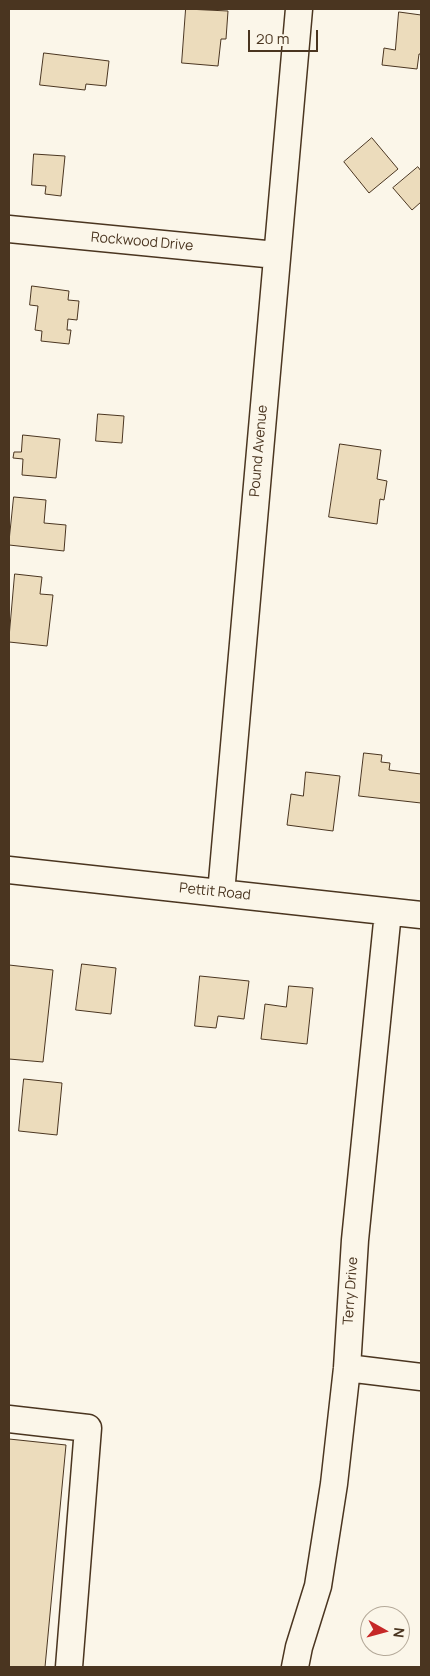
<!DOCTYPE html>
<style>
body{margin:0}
#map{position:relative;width:430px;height:1676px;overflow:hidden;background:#fbf6e9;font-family:Manrope,sans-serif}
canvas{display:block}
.frame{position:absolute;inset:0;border:10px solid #4a3520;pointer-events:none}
.north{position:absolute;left:360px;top:1606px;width:50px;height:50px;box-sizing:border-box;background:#fbf6e9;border:1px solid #b4a999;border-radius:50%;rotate:97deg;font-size:14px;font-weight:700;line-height:20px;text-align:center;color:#4a3520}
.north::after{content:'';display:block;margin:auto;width:18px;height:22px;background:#c62828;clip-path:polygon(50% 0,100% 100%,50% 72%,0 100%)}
.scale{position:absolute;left:248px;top:30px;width:70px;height:22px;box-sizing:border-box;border:2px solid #4a3520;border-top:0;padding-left:6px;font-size:15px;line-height:18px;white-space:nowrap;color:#4a3520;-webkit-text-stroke:4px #fbf6e9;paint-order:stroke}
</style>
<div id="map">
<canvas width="430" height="1676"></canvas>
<div class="frame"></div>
<div class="north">N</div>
<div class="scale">20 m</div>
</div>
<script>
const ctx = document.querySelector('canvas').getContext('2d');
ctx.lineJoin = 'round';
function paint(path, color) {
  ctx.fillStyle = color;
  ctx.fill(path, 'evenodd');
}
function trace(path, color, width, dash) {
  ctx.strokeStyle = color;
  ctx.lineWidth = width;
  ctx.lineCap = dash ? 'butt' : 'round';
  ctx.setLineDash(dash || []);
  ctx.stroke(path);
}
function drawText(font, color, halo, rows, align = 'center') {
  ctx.font = font + ' Manrope,sans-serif';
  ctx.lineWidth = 4;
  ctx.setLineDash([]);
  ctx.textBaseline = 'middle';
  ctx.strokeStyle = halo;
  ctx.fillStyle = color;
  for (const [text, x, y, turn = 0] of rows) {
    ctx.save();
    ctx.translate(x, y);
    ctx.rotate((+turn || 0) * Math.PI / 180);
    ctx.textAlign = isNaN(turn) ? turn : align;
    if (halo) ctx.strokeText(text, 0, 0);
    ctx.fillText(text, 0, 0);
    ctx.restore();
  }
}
const building = new Path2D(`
 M186 9 228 11 226 39H221L218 66 182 63Z
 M399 12 421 15V54H419L417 69 382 65 384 48 395 50Z
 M44 53 109 61 106 86 86 84 85 90 40 85Z
 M372 138 398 169 369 193 344 162Z
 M34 154 65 156 61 196 45 194 46 186 32 185Z
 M418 167 421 171V202L412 210 393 188Z
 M32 286 69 291 68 300 79 301 77 320 68 319 67 330H71L69 344 41 341 42 331 35 330 38 306 30 305Z
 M98 414 124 416 122 443 96 441Z
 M23 435 60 439 56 478 22 475 23 459 13 458 14 452H21Z
 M340 444 381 450 377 479 387 481 384 500 380 499 377 524 329 517Z
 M14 497 46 500 44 523 66 525 64 551 9 545Z
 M15 574 42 577 40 594 53 595 47 646 9 642Z
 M364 753 382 755 381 762 390 763 389 770 421 774V803L359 796Z
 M306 772 340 776 333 831 287 825 291 794 303 796Z
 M82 964 116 968 111 1014 76 1010Z
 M9 965 53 970 43 1062 9 1059Z
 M200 976 249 981 244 1019 218 1016 216 1028 195 1026Z
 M289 986 313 988 307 1044 261 1039 265 1004 286 1007Z
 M24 1079 62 1083 57 1135 19 1131Z
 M9 1439 66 1445 45 1667H9Z`);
paint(building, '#ecdcbc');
trace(building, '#4a3520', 1);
const minor = new Path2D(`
 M9 229 276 255
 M9 870 421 915
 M221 893 299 9
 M347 1368 421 1377
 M9 1419 88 1428 69 1667
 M295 1667 299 1647 318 1586 334 1484 347 1368 355 1240 388 912`);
trace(minor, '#4a3520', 29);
trace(minor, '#fbf6e9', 26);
drawText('14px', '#4a3520', '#fbf6e9', [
 ["Rockwood Drive",142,242,5],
 ["Pound Avenue",259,451,-85],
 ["Pettit Road",215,892,6],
 ["Terry Drive",351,1291,-86]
]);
</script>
